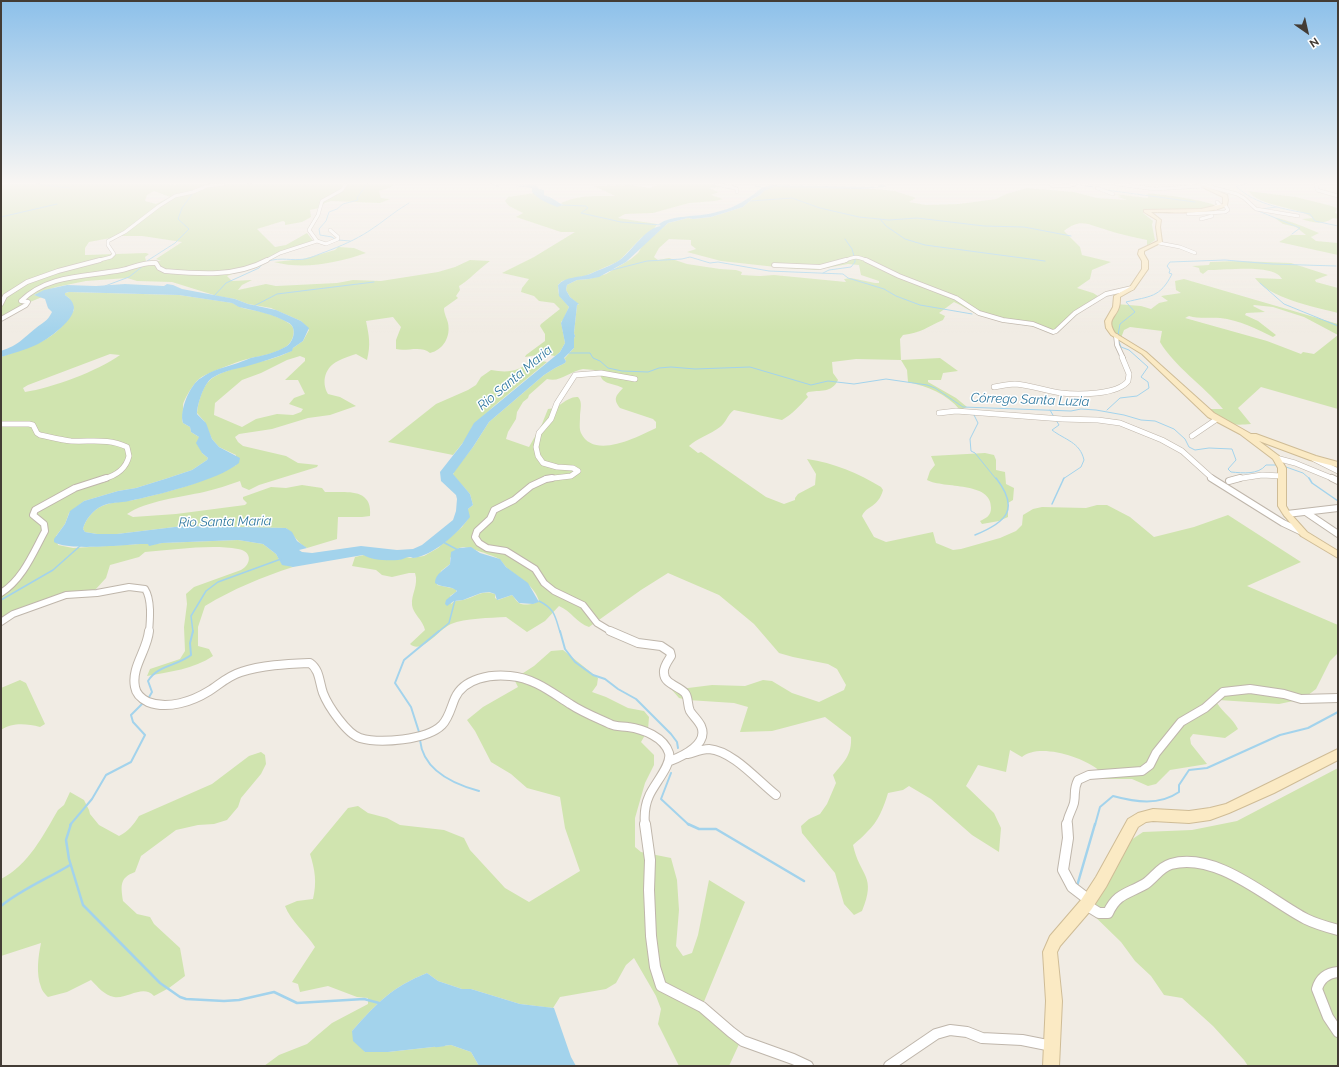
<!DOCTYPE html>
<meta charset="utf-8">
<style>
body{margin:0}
#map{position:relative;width:1339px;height:1067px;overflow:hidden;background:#f1ece4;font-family:Raleway,sans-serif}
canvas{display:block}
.frame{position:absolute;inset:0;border:2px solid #433c35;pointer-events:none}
.north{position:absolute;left:1287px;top:12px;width:40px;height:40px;-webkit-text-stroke:3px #fff;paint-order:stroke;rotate:146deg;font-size:11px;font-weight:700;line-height:16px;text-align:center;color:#433c35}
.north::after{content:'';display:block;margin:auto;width:14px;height:18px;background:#433c35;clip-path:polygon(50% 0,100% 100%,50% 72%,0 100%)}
</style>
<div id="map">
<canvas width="1339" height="1067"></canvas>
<div class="frame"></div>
<div class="north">N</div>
</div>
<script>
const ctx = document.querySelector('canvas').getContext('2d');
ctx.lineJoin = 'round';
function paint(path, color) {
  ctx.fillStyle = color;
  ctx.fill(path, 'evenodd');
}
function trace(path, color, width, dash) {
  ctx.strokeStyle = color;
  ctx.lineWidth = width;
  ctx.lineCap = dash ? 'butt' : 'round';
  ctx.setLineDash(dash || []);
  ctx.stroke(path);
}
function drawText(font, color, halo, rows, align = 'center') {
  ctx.font = font + ' Raleway,sans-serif';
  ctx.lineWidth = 3;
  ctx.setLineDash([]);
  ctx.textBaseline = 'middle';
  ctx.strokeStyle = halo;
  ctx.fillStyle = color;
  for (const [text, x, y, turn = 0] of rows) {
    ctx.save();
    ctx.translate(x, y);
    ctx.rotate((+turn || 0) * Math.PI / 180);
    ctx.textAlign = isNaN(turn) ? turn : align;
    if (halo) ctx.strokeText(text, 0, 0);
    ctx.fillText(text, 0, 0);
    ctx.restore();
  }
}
paint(new Path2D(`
 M6 184H167L168 185 178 184H395L389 188 379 191 381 198 390 199 380 203 331 201 325 203 319 208 310 210 311 217 302 222 285 225V222L283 221 257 229 275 247 286 245 307 233 314 242 269 257 260 264 227 276 232 281 252 280 242 285 238 290 266 284 276 286 337 283 353 280 381 281 438 272 455 267 470 260 490 261C481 267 467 282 459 286L460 290 456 296 458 298 444 308C444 314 447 318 448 323 451 337 443 350 430 353 421 345 406 352 396 349V340L401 327 393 317 366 321C369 336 371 344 367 360L356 354C350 356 343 358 338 361 325 367 321 382 328 394L340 397 356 406 330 415 308 418 272 429 239 434 235 437 238 442 243 446 286 456 298 463 318 465 317 467 259 485 249 490 242 487 240 481C228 485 217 489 204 492 181 497 146 501 127 514L133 517 176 514 245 505 247 503 243 499V497L271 487 286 488 302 485 322 488 325 492C343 493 373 486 370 516L362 517H338L337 539 307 548C298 544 294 534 286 528L183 526 117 534H97L85 532 83 529C85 520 93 510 102 506 113 501 126 502 138 499 171 491 207 482 236 465V455L219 447 212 439 204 421 197 413C198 403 202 387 210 380 220 370 257 363 271 359 278 357 285 354 291 351L293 348 303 341 309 330 301 321 271 308 248 304 235 299 217 296 172 282 137 281 127 278 86 281 56 287 34 295 42 297 23 305 1 317V186ZM154 191 170 197 156 204 145 201 147 195ZM121 236H142L182 242 156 259 161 261H146L145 257 149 254 146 253 85 255V248L89 242ZM300 356 305 358V361L285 380H298L305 394 294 398 289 404 303 409 301 412 293 415 277 414 256 419 242 427 214 415 215 403 242 380 261 373 287 360Z
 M660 184H719L721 187 709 188 719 192 711 195 723 199 715 201 689 203 653 213 625 214 618 218 657 224 654 229 641 238 622 258 617 262 585 276 562 281 558 285C558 299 562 297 569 307L563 320 561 322 565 343 560 352 555 356 543 354 525 357 526 355 545 341V334L540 326 541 324 560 309 554 303 539 301 534 296 521 292 522 288 529 279 502 273 534 257 575 232H561L516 217 523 213 509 206 505 201 508 197 534 193C540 199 548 202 557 206L563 205 561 203C578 195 595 196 615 196L594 186 630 185 650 188Z
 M776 186 876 189 895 191 916 198 909 202 926 205 959 204 996 199 1006 194 1027 188 1074 192 1097 198 1127 200 1118 197 1121 196 1115 194 1148 198V195L1146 194C1154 192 1208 201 1214 205 1199 217 1161 206 1143 211V213L1153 221 1152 225 1155 240 1148 245H1147V240C1133 237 1118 234 1104 229 1087 224 1080 218 1064 231L1080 247 1082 255 1111 262 1092 270 1090 279 1077 288 1093 293 1098 296 1073 313 1061 323 1055 331 981 316C971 312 963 306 954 302L939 313 945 316 943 320C927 327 921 333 903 335L900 339 901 360 940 358 958 371 943 373 941 380H928V382L956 398 967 407 960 410C946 393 928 387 908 382L907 370 901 360 856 359 832 362 833 373 838 380C832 393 820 390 808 392L806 394 808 397C800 405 793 414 782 420L734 410C727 415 726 423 720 427 711 434 696 439 689 446L698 453 701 452 766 497 784 504 795 500V498L798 494 815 485 816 474 807 459C834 463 858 473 881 487L883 490C878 508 867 505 862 516L874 537 886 542 933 532 936 543 953 550 961 549 1000 538 1016 531 1022 525 1023 515 1033 509 1042 507 1086 508 1097 505H1107L1130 517 1154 537 1194 527 1228 515 1301 562 1247 586 1338 625V653L1330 661 1316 689 1303 699 1279 704 1219 700 1217 703C1224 714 1232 717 1238 729L1225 738 1193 734 1190 738 1191 744 1207 764 1170 770 1156 784 1148 786 1132 779H1102C1100 775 1099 770 1096 768 1080 756 1038 743 1022 757L1010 750 1006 772 978 765 966 786 994 813 1001 828 999 852 972 835 931 799 909 786 903 790 888 793C884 807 878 822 867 832 863 837 857 841 853 845 860 877 877 875 862 911L854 915 844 904 835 873 802 833 801 826 809 819 820 814 827 804 836 783 833 775C844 762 852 755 851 737L825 717 772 731 740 732 748 707 734 703 688 700 679 698 672 690 712 685 745 686 763 680 772 681 792 693 819 702 844 690 846 685 837 669 828 664 793 657 779 653 754 624 719 595 668 573 641 590 589 627C577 623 571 611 559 606L545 621 527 632 506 617C490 618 465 618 451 624 439 629 422 655 410 644L425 630C423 620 413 614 412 605 411 594 419 585 415 573H409L392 577 382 575 376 570 352 566 355 557 364 555 372 558 397 560 406 557 411 558 424 556 438 548 462 527 468 519V509L473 505 470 494 453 475 454 471 473 447 489 422 544 375 555 368 565 363 566 360 564 359 574 348V339L575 336 574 333 577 305H579L570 297 566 290 567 285 577 280 589 279 606 274 631 259 638 253 643 245 668 223 688 218 693 219 711 217 743 207 752 199 760 195 764 190ZM669 239 691 240V245L696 249 687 252 721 261 785 268 816 270 848 264 859 265 861 275 879 281V283H875L851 278 844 279 846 282 774 275 760 276 741 275 742 272 736 270 720 269 687 264 669 258 658 260 654 257 659 248ZM583 369 594 370 600 374C602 385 614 383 623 388 617 395 612 398 620 408L653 419 656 422V428C637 437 594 460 581 433 579 429 580 422 580 417 580 410 583 402 578 397 566 396 560 409 548 409L542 424 529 447 506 439 508 432 516 419 517 412 523 402 528 398 529 395 547 379C560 383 570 371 583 369ZM463 547C468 547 495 556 499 559 502 561 504 565 507 568 519 578 535 586 539 601 535 604 524 606 519 603 516 601 514 597 512 595L498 600 495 598V594C483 589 475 597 463 600 458 601 455 600 451 604L450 596 456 592V589L437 585 441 571 450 564V558L459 548Z
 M1248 191 1296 197 1332 206 1337 208 1335 213 1338 214V219L1333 218C1324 225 1312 223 1302 219L1313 218C1297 206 1260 207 1248 191Z
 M1275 218C1283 218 1310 229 1319 233L1311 237 1316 241 1338 243V255L1279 242 1291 235H1306L1296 227 1283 224Z
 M338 247 354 248 366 253C337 263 304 270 274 262L303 259 335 250Z
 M1238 261 1291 263 1328 275 1315 280 1316 282 1338 288V313C1314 307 1269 298 1255 278L1282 279C1273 263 1224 271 1208 270L1203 274 1200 272 1199 268 1192 266 1209 265 1210 262Z
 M1184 279 1338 324V335L1304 317 1273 307 1254 305 1253 306 1265 312 1246 313 1245 315 1258 321 1276 335 1273 337C1257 329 1239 320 1220 318 1210 317 1199 319 1189 316L1185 318 1267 341 1301 354 1303 352 1314 354 1338 335V409L1261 387 1238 408 1251 424C1229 426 1226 424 1210 409H1223C1204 386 1174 366 1160 342L1162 331 1130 327 1124 330 1121 338 1109 330 1116 304 1141 306 1151 309 1159 303 1168 301 1161 296 1181 293 1176 290 1175 281Z
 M69 292 179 295 233 303C240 309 253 310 262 312 271 314 283 319 290 324 297 329 293 341 287 346 278 352 267 355 256 357 246 358 206 373 199 379 194 383 184 399 183 405 183 410 183 415 182 420L183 423 190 427 191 432 199 437 202 453 208 458 207 460 192 470 168 478 136 488 118 491 84 501 69 513 65 524 56 536 58 545 73 548 140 544H149V545L162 543 238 540 263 544 276 554 282 564 293 567C262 577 233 589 205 606L198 627V646L209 649 213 656C194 669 169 672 147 676L150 669 180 659 185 651 184 627 187 604 186 594 194 587 241 570C252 564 252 551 238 549 210 544 174 550 145 552L139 557 110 565 106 578 95 590 37 606 1 619V357C34 345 55 342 74 310L69 298 65 295V293ZM110 354 120 355C98 371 52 388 25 392L23 388 28 385Z
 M532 359 547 362 494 406 472 427 469 435 453 455 388 442 436 404 468 390 476 385 481 377 491 370C508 373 519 372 532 359Z
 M985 453 994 455 996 460V470L1005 472 1006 484 1014 488 1013 500 1008 503V517L999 521 982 524 980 521C986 518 991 516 991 508 992 481 944 489 927 480L930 471 935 465 931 456Z
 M563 650 598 678 597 685 592 692 606 697 628 708 644 711 649 717 648 730 641 742 654 755V765L645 783 635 818V847L641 852 671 858 677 880 679 910 676 946 683 956 692 953 698 935 709 880 745 902 703 1004 740 1042 729 1066H679L658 1024 661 1009 656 996 634 958 626 965 616 983 606 989 560 997 553 1008 520 1004 471 989H462L438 981 427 973C392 987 377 1003 352 1031L365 1052H388L451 1045 471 1052 479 1066H264L279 1055 307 1044 332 1023 368 1004V998L357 997 328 986 300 992 298 984 292 982 315 947C307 934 290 920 285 906L297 901 313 899C317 882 315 870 310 854L348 808 358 806 368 813 387 818 400 825 444 830 464 838 470 850 505 888 529 902 580 871 565 828 560 797 527 788 511 774 491 762 475 731 467 720 483 707 518 687 514 679 534 666 551 651Z
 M20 680 26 683 45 724 40 727C27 724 13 722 1 730V688Z
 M261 752 265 755 266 764 261 774 241 798 238 807 227 820 214 824 198 825 176 830 141 856 135 872C119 878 121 886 123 901L137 914 150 917 154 924 180 948 185 976 169 988 154 996C143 984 128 999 114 997 104 995 98 987 91 980L67 992 48 997C46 995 42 991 41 987 36 974 38 957 41 943L1 956V879C28 866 44 834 58 810L64 805 70 792 84 800 89 810 90 814 99 825 119 836C128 832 134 824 139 816L212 784 249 756Z
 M1338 768V1066H1248L1244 1060 1213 1026 1182 998 1164 995 1151 976 1135 961 1121 942 1084 906 1128 842 1143 832 1192 830 1237 821Z`), '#d0e4af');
paint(new Path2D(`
 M520 184H535L539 189 544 190V195C554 198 555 201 563 205L557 207C546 202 539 200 532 192V188L516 186 527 185Z
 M878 184H884L886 187 861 189 774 187 764 191 760 195 752 199 743 207 711 217 693 219 688 218 668 223 626 262 599 277 589 279 577 280 567 285 566 290 570 297 579 304 577 305 574 333 575 336 574 339V348L564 358 566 361 565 363 555 368 544 375 489 422 473 447 453 474 470 494 473 505 468 509 470 517C458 533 433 556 413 558 406 555 405 560 398 560 387 561 372 560 363 555L293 567 282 565 276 554 263 544 238 540 162 543 149 546 148 544H140C123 545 67 551 54 542V539L65 524 70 511 84 501 118 491 136 488 168 478 192 470 207 460 208 458 202 453 196 443 199 437 191 432 190 427 183 423C179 411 190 384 201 378 212 370 225 367 238 363 244 361 249 358 255 357 266 355 277 352 287 346 294 341 297 328 289 323 273 314 257 311 239 307 236 306 235 304 232 303L179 295 69 292 65 293V295C68 297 72 300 73 304 80 317 46 341 36 345 25 350 13 353 1 357V351C19 345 22 339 36 328 43 322 47 322 52 312L48 308 45 299 34 295 44 290 67 285 96 286 125 284 164 286 167 284 173 285 182 289 235 299 248 304 276 310 301 321 309 328 303 341 293 348 292 351C276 358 260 362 244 367 234 369 221 372 212 378 204 383 197 405 197 414L206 423 212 439 219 447 240 458 239 463C217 481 157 495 129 501 120 503 110 502 102 506 93 510 85 520 83 529L85 532 97 534H117L183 526 286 528 292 532 297 541 307 548 299 550 302 552 312 553 361 546 397 550 413 549 422 545 453 520 456 511 457 499 456 495 441 481 440 472 462 444 474 423 560 352 565 343 561 323 569 307 559 296 558 285C566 276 579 278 590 274 600 269 612 266 621 259 632 251 646 227 661 226L659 224C671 215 697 217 713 213 731 209 745 202 759 190 762 187 766 187 770 185L876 187H878Z
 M471 547 480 553 500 559 506 567 528 583 539 602 533 604 519 603 512 595 497 600 495 594 489 592 481 593 463 600 454 601 447 606 445 604 446 600 457 591C451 585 441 588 435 583 435 574 444 570 450 564L451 552 459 548Z
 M427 973 438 981 462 989H471L520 1004 554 1008 571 1057 576 1066H479L471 1052 451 1045 388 1052H365L353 1041 352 1031C377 1003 392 987 427 973Z`), '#a3d3ec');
trace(new Path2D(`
 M37 184 70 188
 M248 184H251
 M491 184 498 186
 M1063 184H1071
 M1075 184 1093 187
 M1246 184 1236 186C1255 205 1285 209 1310 214L1315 221 1338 226
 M1 186 9 184
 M755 186 765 188
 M1106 190 1195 202
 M750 201 792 198 820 208 859 217 889 220 917 218 984 226 1024 227 1071 236
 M562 205 586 206 588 208 581 213 621 222 661 225
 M1261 209 1277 207
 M1256 210 1300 228 1292 234
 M1 217 57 204
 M880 219 886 226 905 239 925 245 1045 261
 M845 239 852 249 854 256
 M336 240 332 237 320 235 319 229 326 221 329 212 337 209 343 204 358 200 357 198 367 184
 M338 240 350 241
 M147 261 175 243 189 229 178 219 182 208 193 193
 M268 261C282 257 291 261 305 259 311 258 319 254 325 252 341 246 355 240 369 231 383 222 395 211 409 203
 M608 271 647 261 682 259 690 257 710 263 718 262 769 271 843 274 848 278 884 289 896 296 920 305 972 314
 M823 273 829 270 851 267 855 262V257
 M1260 283 1284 304 1338 326
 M105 286 129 277 143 266
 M214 296 226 283 259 268 264 262
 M254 306 277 294 374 282
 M1118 335 1120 324 1135 312 1126 302C1150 296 1160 298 1172 274L1169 273 1170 270 1167 266 1170 262 1225 260 1272 264 1336 266
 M569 353H590L593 358 600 361 608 368 622 371 648 372 659 368 671 367 695 369 750 367 811 385 828 381 854 384 886 379 927 385 935 388 963 407 1071 411 1081 409 1096 410 1124 415 1141 420 1155 421 1174 429 1185 439 1189 447 1195 450 1209 448 1232 449 1236 460 1228 469 1231 472C1243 473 1258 475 1266 465H1277
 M1050 410 1054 417
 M1107 410 1120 398 1137 396 1149 388 1148 382 1141 377 1148 367 1129 350 1121 347 1118 339
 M973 413 978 423 970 439 971 451 975 453 996 479
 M1056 420 1059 425 1052 430C1065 440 1080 442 1084 460L1081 467 1063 479
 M1286 467 1303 473 1310 479`), '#a3d3ec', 1);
trace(new Path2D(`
 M1309 478 1312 483 1338 501
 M1052 504 1064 478
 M975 535C1007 522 1020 509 996 478
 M443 542 458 550
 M1 600 53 570 80 546
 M539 601C555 609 555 616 560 632
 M193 632 191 616 206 591 218 582 281 559
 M438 632 449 623 455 600`), '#a3d3ec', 1.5);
trace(new Path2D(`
 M560 631 565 649 575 662 593 675 605 679 618 689 636 699 671 734 677 742 678 748
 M148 699 152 692 148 681C158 665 177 666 191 655L190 643 193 631
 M419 732 411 707 395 683 404 660 439 631
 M420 740C423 770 453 784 479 791
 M671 773 661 799 689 825
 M70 825 92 799 106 775 131 762 145 735 133 722 131 715 143 703
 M1095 825 1100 807 1113 796C1135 802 1159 806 1179 792V785L1189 770 1207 768 1280 735 1308 728 1338 712`), '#a3d3ec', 2);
trace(new Path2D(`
 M71 824 66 840 69 859 83 905 160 983 180 997 186 999 224 1001 239 1000 274 992 297 1003 364 999 379 1003
 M688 824 699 829H716L804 881
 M1077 886 1095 824
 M1 906C22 889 47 879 70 865
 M436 1046 444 1045`), '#a3d3ec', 2.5);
const streetFar5 = new Path2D(`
 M716 184 735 188 737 189V192
 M1051 184 1053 186H1068L1075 184
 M1082 184H1087
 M1116 184 1155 189 1203 186
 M1200 184 1237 194 1244 198 1256 209 1298 216
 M1316 184 1317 190 1338 196
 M1097 188 1113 194
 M1216 208 1215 207 1220 205 1217 202
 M1188 214 1225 212 1228 210 1225 205
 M1201 219 1212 216
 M317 241 326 244 338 239V237L330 230
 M1159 243 1180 247 1195 253
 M96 261 111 257 114 254 108 245V241L125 232 159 206 175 196 193 192 207 186 223 184
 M265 261 280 253 317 241 309 230 318 215 322 201 342 190 346 184
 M844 261C854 256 858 256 868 261`);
const streetFar4 = new Path2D(`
 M866 260 899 276 956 298 979 313 1003 320 1033 324 1053 332 1056 331 1075 313 1106 294 1132 288
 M774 265 820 267 846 260
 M1 304 5 296 27 282 58 271 100 260
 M1 319 26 305 28 302 21 301C48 274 86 277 122 270 132 268 141 263 152 263H156L159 268 165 271C200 274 236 277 267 260
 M1116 336 1117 345 1123 358`);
const streetFar3 = new Path2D(`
 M994 387C1001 386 1008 384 1015 384 1031 385 1045 391 1061 393 1077 395 1118 395 1128 381L1129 374 1122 357
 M939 413 956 411 1062 419 1098 420 1120 423 1162 440 1182 451 1213 479
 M1 424H29L33 425 37 433 40 435C50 437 61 440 71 441 91 442 108 438 127 447L129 456C126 469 115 476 103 479
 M1192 436 1217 419
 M1276 458 1295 463 1334 479
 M1314 459 1338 471
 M545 479 571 476 578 471 573 468 557 467 543 463 538 456 536 447 539 433 551 419 557 403 575 375 601 373 635 379
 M1236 479 1262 475 1282 476`);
const streetFar2 = new Path2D(`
 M552 478 546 479 531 486 514 500 494 510 490 519 477 531 475 537 479 543 487 548 506 551 535 569 544 583 554 591 583 605 597 623 612 632
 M1211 478 1283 523 1302 532
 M1332 478 1338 481
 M1229 481 1240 478
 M1307 513 1338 534
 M1287 514 1338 508
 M1 593C23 579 33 553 45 531L44 524 33 515 35 510 75 488 106 478
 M1 622 13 614 66 595 97 593 129 587 145 589C152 600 150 620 149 632`);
const streetFar1 = new Path2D(`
 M149 631C147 651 131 667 135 687 136 694 142 699 148 702 168 710 193 701 209 691 220 684 228 676 241 672 262 665 287 664 310 663 320 670 319 682 323 693 328 706 347 734 360 738 380 744 427 740 442 725 449 718 451 707 455 698 464 678 491 674 510 676 534 678 551 692 570 704 582 712 597 718 610 724 616 727 622 726 628 727 643 729 664 737 669 753 672 765 654 784 649 796 645 805 644 815 645 825
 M610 631 638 643 661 646 670 652 671 656C668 661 663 667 664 673 664 684 679 686 685 693 689 698 687 705 690 711 693 716 698 720 701 726 709 744 683 756 670 761
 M688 754C695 752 702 749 709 749 733 751 758 781 776 795
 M1067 825C1067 817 1072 811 1074 803 1076 793 1073 790 1078 780L1089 775 1142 771 1150 765 1156 753 1181 722 1205 708 1223 692 1250 689 1284 694 1301 699 1338 698`);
const street = new Path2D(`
 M645 824 650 860 649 890 651 936 655 967 661 986 702 1007 731 1032 743 1041 793 1059 808 1066
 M1067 824 1068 838 1063 870 1072 887 1089 900
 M1086 905 1099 913H1108C1117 893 1128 894 1145 884 1154 878 1160 867 1171 864 1217 851 1269 900 1306 919 1316 924 1327 927 1338 930
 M1338 972C1327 973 1320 978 1317 989L1328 1017 1338 1032
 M889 1066 936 1034 950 1030 967 1032 982 1038 1022 1040 1052 1046`);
const secondary = new Path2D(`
 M1196 184H1200L1227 195 1228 200 1227 205C1214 215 1168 212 1151 212L1161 220 1160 227 1162 242 1144 251V254L1148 261V269L1134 289 1120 297C1120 300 1120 304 1119 307 1116 318 1106 319 1115 333L1146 352 1214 413 1251 434H1256L1316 456 1338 462V467L1310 460 1259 441 1279 456 1286 468V506L1290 513 1307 532 1338 551V558L1301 536 1283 514 1278 506V468L1273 459 1240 434 1208 417 1142 354 1111 335 1106 328 1105 321 1113 307 1114 296 1130 287 1142 269V261L1138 254 1139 250 1158 241 1156 227 1157 220 1144 212V210L1201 209 1223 204V197Z
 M1338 749V760L1274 793 1229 813 1210 820 1189 823 1153 821 1146 822 1138 827 1106 887 1091 910 1060 946 1057 952 1062 1001 1059 1066H1043L1046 1001 1043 952 1050 936 1081 900 1096 877 1128 819 1138 813 1153 809 1189 811 1210 808 1226 804Z`);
trace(streetFar5, '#bfb6ab', 4);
trace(streetFar4, '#bfb6ab', 5.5);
trace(streetFar3, '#bfb6ab', 6);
trace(streetFar2, '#bfb6ab', 8);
trace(streetFar1, '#bfb6ab', 10);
trace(street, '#bfb6ab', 12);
trace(secondary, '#cfbc96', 2);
trace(streetFar5, '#fff', 3);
trace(streetFar4, '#fff', 4);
trace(streetFar3, '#fff', 5);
trace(streetFar2, '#fff', 6);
trace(streetFar1, '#fff', 8);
trace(street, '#fff', 10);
paint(secondary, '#fbeac4');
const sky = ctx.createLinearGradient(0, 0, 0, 333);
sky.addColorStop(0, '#8cc0ea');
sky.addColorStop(0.55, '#f9f6f3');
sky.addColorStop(1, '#f9f6f300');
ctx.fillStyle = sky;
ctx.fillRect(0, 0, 1339, 333);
drawText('italic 13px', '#327aa0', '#fff', [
 ["Rio Santa Maria",515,378,-40],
 ["Córrego Santa Luzia",1030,400,2],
 ["Rio Santa Maria",225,522,-1]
]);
</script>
